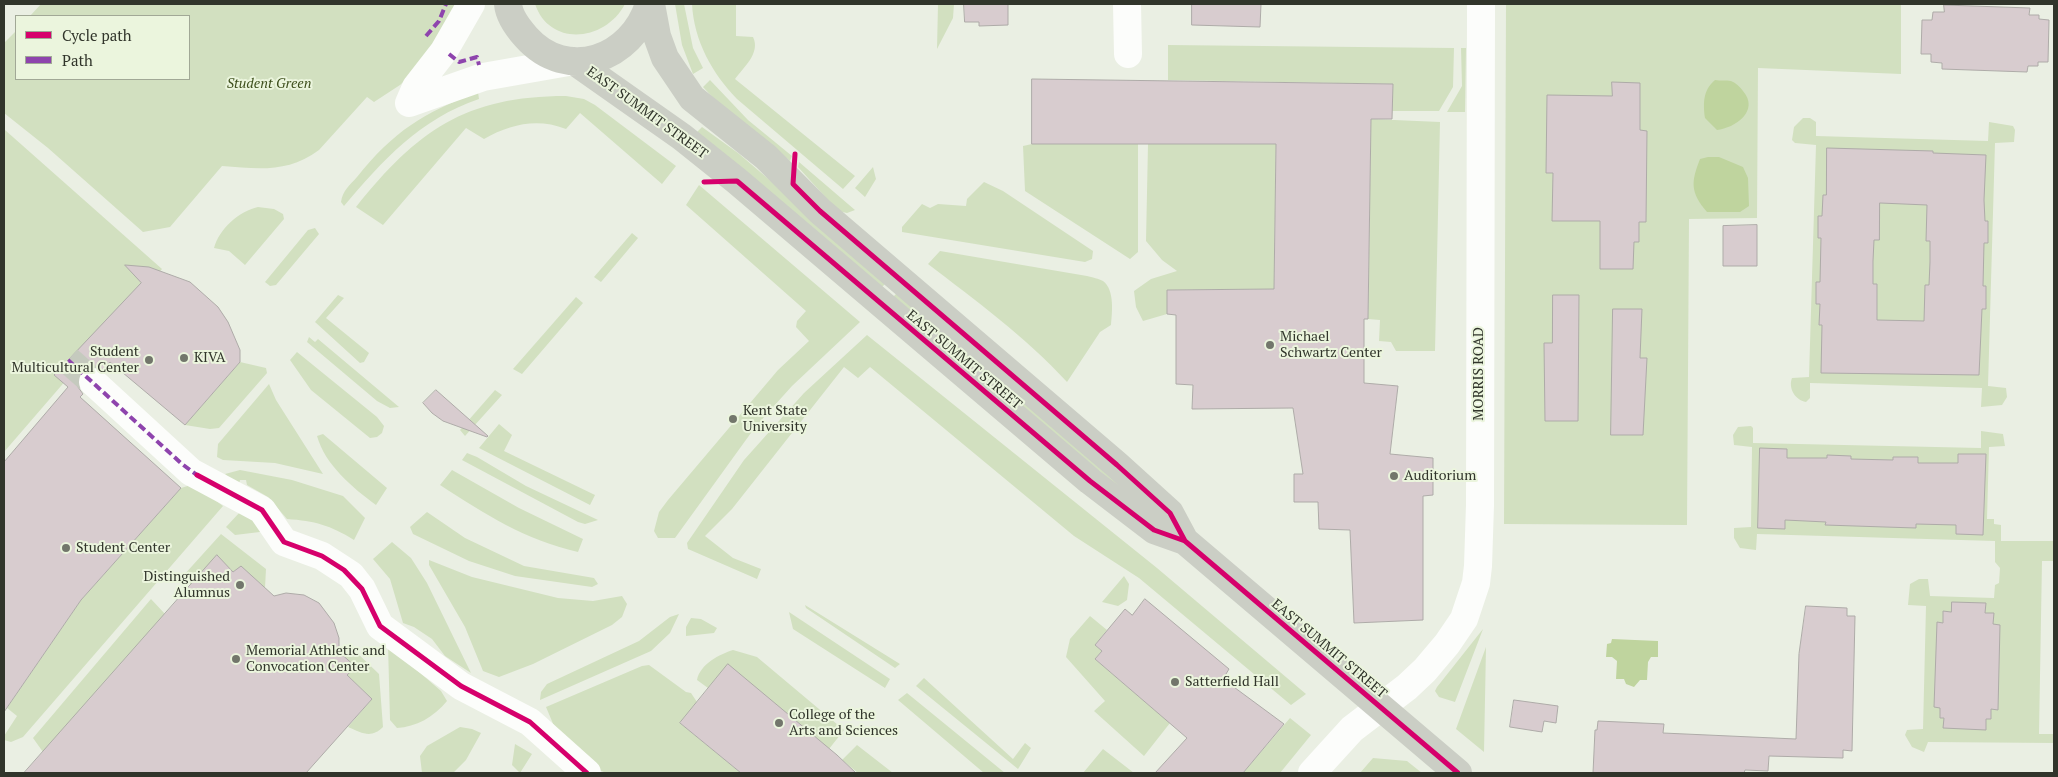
<!DOCTYPE html>
<style>
body{margin:0}
#map{position:relative;width:2058px;height:777px;overflow:hidden;background:#eaefe3;font-family:"PT Serif",serif}
canvas{display:block}
.frame{position:absolute;inset:0;border:5px solid #31352b;pointer-events:none}
.legend{position:absolute;left:15px;top:15px;width:175px;height:65px;box-sizing:border-box;background:#ebf5dd;border:1px solid #a1a896;margin:0;padding:6px 9px;list-style:none;font-size:15px;color:#31352b}
.legend li{display:flex;align-items:center;gap:10px;height:25px}
.legend b{width:25px;border:1px solid #a1a896}
</style>
<div id="map">
<canvas width="2058" height="777"></canvas>
<div class="frame"></div>
<ul class="legend">
<li><b style="height:6px;background:#d6006c"></b>Cycle path</li>
<li><b style="height:6px;background:#8e44ad"></b>Path</li>
</ul>
</div>
<script>
const ctx = document.querySelector('canvas').getContext('2d');
ctx.lineJoin = 'round';
function paint(path, color) {
  ctx.fillStyle = color;
  ctx.fill(path, 'evenodd');
}
function trace(path, color, width, dash) {
  ctx.strokeStyle = color;
  ctx.lineWidth = width;
  ctx.lineCap = dash ? 'butt' : 'round';
  ctx.setLineDash(dash || []);
  ctx.stroke(path);
}
function drawText(font, color, halo, rows, align = 'center') {
  ctx.font = font + ' "PT Serif",serif';
  ctx.lineWidth = 4;
  ctx.setLineDash([]);
  ctx.textBaseline = 'middle';
  ctx.strokeStyle = halo;
  ctx.fillStyle = color;
  for (const [text, x, y, turn = 0] of rows) {
    ctx.save();
    ctx.translate(x, y);
    ctx.rotate((+turn || 0) * Math.PI / 180);
    ctx.textAlign = isNaN(turn) ? turn : align;
    if (halo) ctx.strokeText(text, 0, 0);
    ctx.fillText(text, 0, 0);
    ctx.restore();
  }
}
paint(new Path2D(`
 M41 4H465L413 73 400 85 374 102 367 97 319 150C288 173 259 169 222 166L170 227 143 232 48 148 4 113V43L16 31V79H189V16H30Z
 M535 4H625C606 41 550 48 535 4Z
 M675 4H684L693 48 703 68 693 74 682 45Z
 M692 4H736V36L753 37C761 53 743 68 735 79L855 176 843 189 737 99C712 73 694 41 692 4Z
 M938 4H954L953 18 937 49Z
 M1506 4H1901V74L1758 68 1757 218 1689 219 1687 525 1504 524Z
 M1168 45 1454 48 1453 87 1439 111H1392L1393 84 1168 80Z
 M1461 48H1466L1465 112H1447L1462 86Z
 M710 80 748 120 792 156 790 161 717 102 703 87Z
 M478 92 479 99C420 119 383 160 344 206L341 202C343 190 349 186 357 177 394 131 423 113 478 92Z
 M566 96 584 99 595 105 676 166 662 184 580 113 566 129C537 118 511 124 484 139L466 128 383 225 356 207C417 131 465 96 566 96Z
 M1803 118H1810L1816 122V136L1988 141 1989 122 2013 126 2015 130 2014 142 1995 143 1988 386 2006 388 2007 397 2002 405 1981 407 1982 388 1810 383V398L1806 402C1795 400 1788 388 1792 378L1809 377 1816 145 1795 143 1792 140 1794 127Z
 M1371 119 1440 122 1435 351H1396L1391 342 1379 341 1380 320 1368 319Z
 M702 127 738 153 888 281 880 289 695 134Z
 M5 130 162 269 4 452V131Z
 M1032 144H1138V252L1130 259 1025 191 1023 146Z
 M1148 144H1276L1274 289 1167 290V314L1143 321 1136 307 1134 291 1151 279 1177 271 1162 260 1146 241Z
 M799 162 855 210 847 213 838 211 798 167Z
 M873 167 876 179 865 197 855 188Z
 M984 182 1003 191 1093 251 1092 259 1085 262 902 232V227L922 204 930 208 938 204 966 206 967 199Z
 M699 185 860 322 792 386 756 426 675 538H658L654 531 659 512 668 500 778 370 809 341 796 327 797 321 806 311 686 205Z
 M258 207 274 209 283 214 284 219 245 265 229 251 214 248C219 229 239 211 258 207Z
 M315 228 319 234 276 285 270 286 265 282 308 230Z
 M632 233 638 238 601 282 594 277Z
 M940 251 1087 276C1092 277 1099 279 1103 281 1115 290 1112 313 1111 325L1100 332 1067 382C1026 337 975 300 928 264Z
 M899 291 1165 525 891 299Z
 M338 295 344 298 326 318 369 353 364 362 360 363 315 322Z
 M576 297 583 303 522 374 513 369Z
 M867 335 1157 568 1306 694 1291 705 1139 578 1074 536 870 367 858 378 844 367 732 509 705 536 733 558 761 569 757 579 688 549 687 543 744 460 804 393Z
 M309 337 315 342 318 339 399 407 390 408 377 401 307 342Z
 M297 352 377 417 384 426 382 433 377 437 370 438 311 390 290 360Z
 M240 362 266 368 267 373 219 428 210 429 185 425Z
 M269 384 276 400 323 474 275 463 223 460 217 457 218 444Z
 M495 390 502 395 465 436 460 430Z
 M499 424 512 435 504 451 595 495 590 505 479 448Z
 M1751 426 1753 428V443L1981 448V431L2003 434 2005 446 1989 447 1987 519H1994V524L2001 525V541H2054V561H2042L2039 734H2054V743L1928 742 1924 752 1912 747 1905 735 1907 730 1923 729 1926 606 1908 605 1910 584 1919 579H1928L1930 596 1994 598 1995 585 1999 583 2000 568 1995 562V541L1757 534 1756 550 1740 548 1734 538V528L1751 527 1752 447 1734 445 1733 435 1738 427Z
 M323 434 387 488 376 505C353 488 325 465 317 436Z
 M467 453 477 457 526 486 598 520 585 524 578 522 462 460Z
 M240 470 292 480 343 496 365 518 354 540C330 525 315 521 287 519L268 497 247 485 246 480H240L239 484 231 481 225 474Z
 M452 470 519 508 583 539 578 552C525 540 485 514 440 485Z
 M194 484 223 506 23 737 11 742 4 740V736L17 716 7 708 81 600 181 488Z
 M240 512 268 531 235 535 226 527Z
 M427 512 465 538 524 566 594 578 598 584 592 587 515 576 469 561 413 534 410 527Z
 M221 534 266 569 265 588 241 567 233 572 217 556 191 585 183 576Z
 M392 542 411 558 427 583 471 673 445 656 432 639 414 627 403 623 390 579 373 559Z
 M429 560 472 577 558 598 593 601 622 596 627 604 622 617 612 625 533 664 499 677 483 671 465 627 429 565Z
 M1124 576 1129 584 1127 600 1118 606 1102 602Z
 M151 599 165 614 43 752 33 738Z
 M805 605 900 664 895 668 806 608Z
 M789 612 890 679 885 688 793 629Z
 M679 614 670 633 651 651 540 700 541 692 547 684 639 641 670 617Z
 M1090 616 1107 630 1095 645 1102 651 1095 659 1170 723 1144 756 1094 711 1105 701 1066 657 1070 639Z
 M691 618 701 619 717 628 714 633 686 636V627Z
 M1483 629 1455 702 1439 697 1435 691 1437 687Z
 M388 645 441 691 447 701C434 717 416 727 397 728L390 720Z
 M1486 647 1484 752 1456 729Z
 M342 648 353 649 379 674 383 727C371 739 362 733 348 727L372 699 347 675 356 667 339 652Z
 M733 650 757 657 844 730 829 749 728 665 708 688 697 680C700 664 720 654 733 650Z
 M649 665 686 692 691 693 697 702 680 723 741 773H606L597 769 554 726 546 707 642 666Z
 M924 678 1013 759 1025 743 1031 748 1018 769 916 686Z
 M907 693 1005 773H984L898 700Z
 M1290 718 1311 735 1280 773H1243Z
 M460 727 472 729 481 733 466 760 453 773H422L420 756 427 746Z
 M515 744 532 754 520 773 512 765Z
 M857 745 893 773H858L842 760Z
 M1103 749 1134 773H1083Z
 M1373 758 1407 761 1422 773H1360Z`), '#d2e0c0');
paint(new Path2D(`
 M1715 80C1720 81 1726 80 1731 81 1736 83 1740 87 1743 91 1760 111 1735 128 1717 130L1705 118C1703 103 1703 90 1715 80Z
 M1708 157H1719L1743 167 1748 178 1749 206 1740 212H1707C1690 192 1691 182 1700 159Z
 M1612 639 1658 641V657H1651L1648 662 1647 680H1640L1634 687 1626 684 1624 679H1616L1617 661 1612 657H1606L1607 644 1611 643Z`), '#bfd49e');
const building = new Path2D(`
 M964 4H1008V25L979 26V22H965Z
 M1192 4H1261L1260 27 1192 25Z
 M1944 5 2030 8 2029 15H2039V19L2049 20 2048 62H2038V66H2028L2027 72 1942 69V63L1931 62V54H1921L1922 20H1932L1933 12H1944Z
 M1032 79 1393 84 1392 119H1371L1368 319H1364V383L1398 386 1390 454 1433 458V495L1423 496V620L1354 623 1350 530 1319 529 1318 502H1294V474H1303L1293 408 1192 409 1193 385 1176 384V315L1167 314V290L1274 289 1276 144H1032Z
 M1612 82 1640 83V130L1647 131 1646 222H1639V242H1634L1633 269H1600V221H1552L1553 173H1546L1547 95 1612 96Z
 M1827 148 1933 151V153L1986 155 1984 200 1985 221H1988V243H1984L1983 286H1986V309H1982L1979 375 1821 373 1822 325H1819L1820 304H1816V282H1820L1821 238H1818V216H1822L1823 195H1826ZM1880 203 1927 205 1926 241H1930V262L1929 285H1925L1924 321 1877 320V284H1873V261L1874 240H1879Z
 M1757 225V266H1723V226Z
 M125 265 149 267 190 282 218 307 228 322 240 350V362L185 425 110 362 103 370 96 367H89L81 372 78 379V387L83 394 80 397 181 488 81 600 4 712V462L68 387 54 375 141 283Z
 M1553 295H1579L1578 421H1545L1544 343H1552Z
 M1613 309H1642L1640 358H1647L1643 435H1611Z
 M436 390 488 436 487 437 443 421 432 413 423 403Z
 M1760 448 1787 449V458H1827V455L1851 456V459L1893 460V457H1918V463H1958V454H1986L1983 535 1956 534V525L1916 524V528L1885 527 1825 525 1826 522 1785 520V529L1758 528Z
 M217 555 233 572 241 566 274 596 286 593 304 595 319 603 334 623 339 638V652L356 667 347 675 372 699 306 773H24Z
 M1145 599 1229 669 1223 679 1284 724 1243 773H1155L1187 738 1095 659 1102 651 1095 645 1125 609 1132 615Z
 M1952 602 1986 603 1985 613H1994L1993 624 2000 625 1998 710 1991 709V719H1986V730L1943 728 1944 718H1940V708L1934 707 1937 622 1943 623V611L1951 612Z
 M1806 606 1847 608V616H1855L1852 751 1843 750V758L1769 756 1768 771 1745 770 1744 773H1593L1595 730H1597L1598 721 1664 724 1663 733 1796 739 1799 654Z
 M728 664 837 755 856 773H741L680 723Z
 M1514 700 1558 706 1556 723 1544 721 1542 732 1510 727Z`);
paint(building, '#d8cccf');
trace(building, '#aeaba8', 1);
trace(new Path2D(`
 M68 360 93 382`), '#c5cabe', 28, [28, 14]);
trace(new Path2D(`
 M1127 4 1128 54
 M409 103 483 77 574 61
 M409 103 416 87 444 51 471 4
 M93 382 191 472 262 510 284 542 322 556 351 575 362 589 380 626 461 686 530 722 587 773
 M1312 773 1352 729 1407 687 1425 670 1447 644 1464 619 1476 583 1478 566 1480 505 1481 4`), '#fcfdfb', 28);
trace(new Path2D(`
 M508 4C509 16 518 28 526 37 567 83 632 59 649 4
 M651 4 657 36 665 58 692 98 766 157 820 211 1117 465 1170 513 1185 541 1458 773
 M574 61 682 137 737 181 1090 481 1154 530 1185 541`), '#cbcec5', 28);
trace(new Path2D(`
 M426 36 439 21 446 4
 M449 54 459 62 477 57 479 65
 M68 360 182 464 201 478`), '#8e44ad', 4, [8, 4]);
trace(new Path2D(`
 M795 154 793 184 820 211 1117 465 1170 513 1185 541 1458 773
 M704 182 737 181 1090 481 1154 530 1185 541
 M197 475 262 510 284 542 322 556 344 570 362 589 380 626 461 686 530 722 587 773`), '#d6006c', 5);
for (const [x, y, r, color] of [
 [1270,345,5,"#72766b"],
 [184,358,5,"#72766b"],
 [149,360,5,"#72766b"],
 [733,419,5,"#72766b"],
 [1394,476,5,"#72766b"],
 [66,548,5,"#72766b"],
 [240,585,5,"#72766b"],
 [236,659,5,"#72766b"],
 [1175,682,5,"#72766b"],
 [779,723,5,"#72766b"]
]) {
  const dot = new Path2D();
  dot.arc(x, y, r, 0, 2 * Math.PI);
  ctx.fillStyle = color;
  ctx.fill(dot);
  trace(dot, '#ebf5dd', 2);
}
drawText('italic 14px', '#3d4f1c', '#ebf5dd', [
 ["Student Green",269,84]
]);
drawText('14px', '#31352b', '#ebf5dd', [
 ["EAST SUMMIT STREET",647,113,36],
 ["EAST SUMMIT STREET",964,360,40],
 ["MORRIS ROAD",1479,374,-90],
 ["EAST SUMMIT STREET",1329,649,40]
]);
drawText('14px', '#31352b', '#ebf5dd', [
 ["Michael",1280,337],
 ["Schwartz Center",1280,353],
 ["Student",139,352,"right"],
 ["Multicultural Center",139,368,"right"],
 ["KIVA",194,358],
 ["Kent State",743,411],
 ["University",743,427],
 ["Auditorium",1404,476],
 ["Student Center",76,548],
 ["Distinguished",230,577,"right"],
 ["Alumnus",230,593,"right"],
 ["Memorial Athletic and",246,651],
 ["Convocation Center",246,667],
 ["Satterfield Hall",1185,682],
 ["College of the",789,715],
 ["Arts and Sciences",789,731]
], 'left');
</script>
